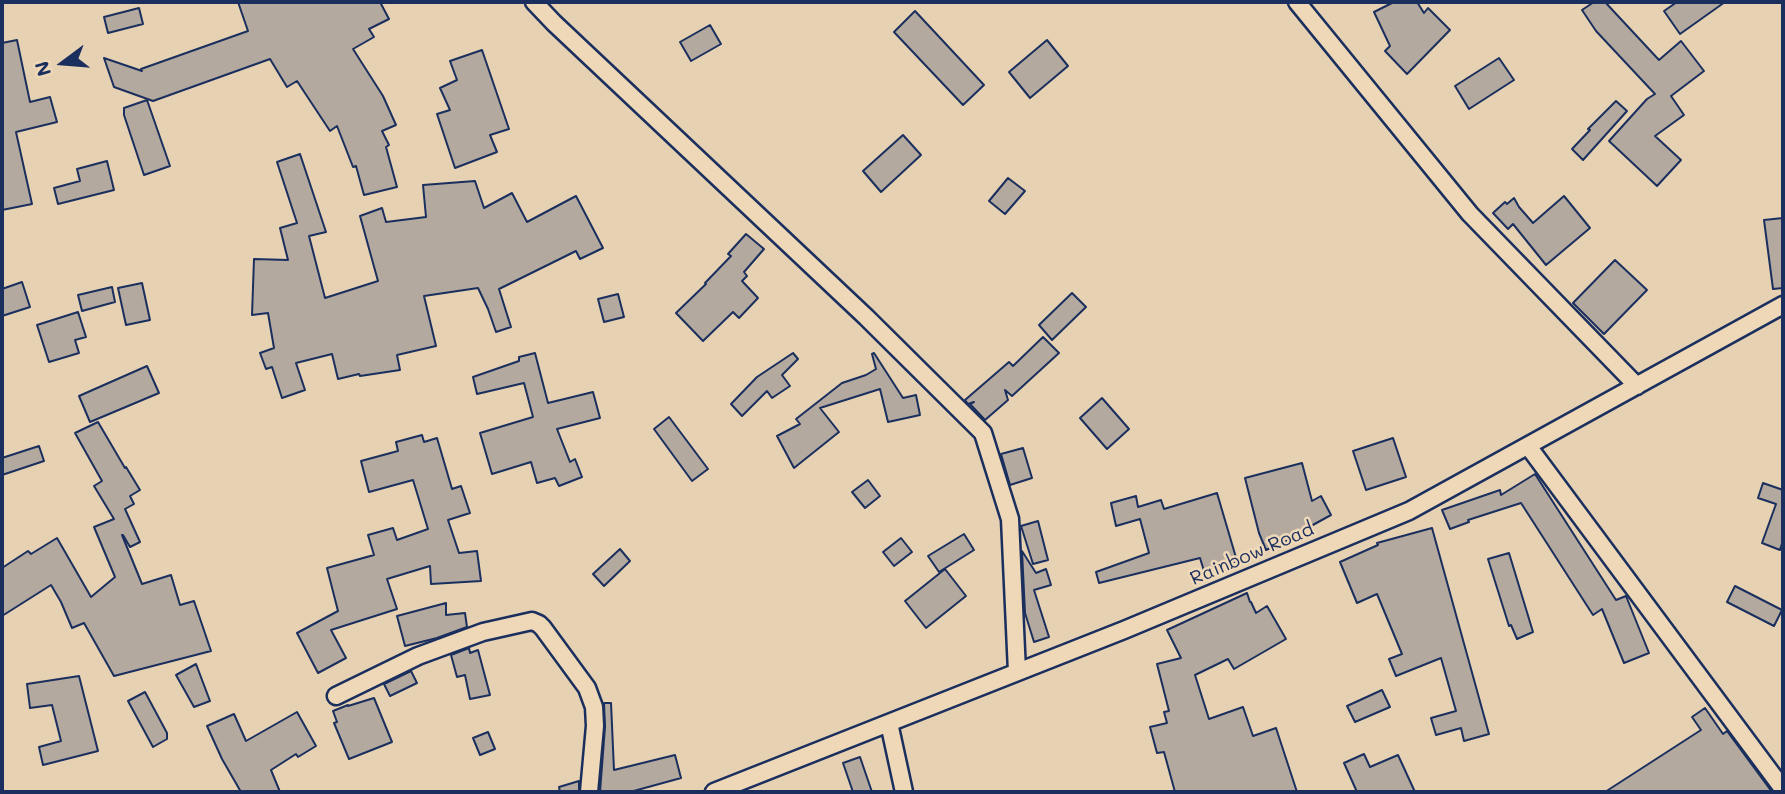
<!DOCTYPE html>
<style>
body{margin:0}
#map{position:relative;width:1785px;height:794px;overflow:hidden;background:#e6d1b3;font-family:Mali,sans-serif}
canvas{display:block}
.frame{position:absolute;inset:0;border:4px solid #1b2f5e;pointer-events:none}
.north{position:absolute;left:28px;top:28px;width:70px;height:70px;-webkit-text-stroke:5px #eed8b7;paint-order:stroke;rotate:254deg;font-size:19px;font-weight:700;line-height:28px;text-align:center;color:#1b2f5e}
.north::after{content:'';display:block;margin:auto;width:24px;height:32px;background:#1b2f5e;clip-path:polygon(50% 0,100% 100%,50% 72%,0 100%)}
</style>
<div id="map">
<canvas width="1785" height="794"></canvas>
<div class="frame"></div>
<div class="north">N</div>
</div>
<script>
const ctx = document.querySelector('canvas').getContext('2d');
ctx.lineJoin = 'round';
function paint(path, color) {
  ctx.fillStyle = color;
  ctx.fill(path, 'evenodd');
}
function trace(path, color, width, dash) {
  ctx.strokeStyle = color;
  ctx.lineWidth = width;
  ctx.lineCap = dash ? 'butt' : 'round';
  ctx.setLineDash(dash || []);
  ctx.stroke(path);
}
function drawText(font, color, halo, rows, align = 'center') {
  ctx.font = font + ' Mali,sans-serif';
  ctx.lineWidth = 5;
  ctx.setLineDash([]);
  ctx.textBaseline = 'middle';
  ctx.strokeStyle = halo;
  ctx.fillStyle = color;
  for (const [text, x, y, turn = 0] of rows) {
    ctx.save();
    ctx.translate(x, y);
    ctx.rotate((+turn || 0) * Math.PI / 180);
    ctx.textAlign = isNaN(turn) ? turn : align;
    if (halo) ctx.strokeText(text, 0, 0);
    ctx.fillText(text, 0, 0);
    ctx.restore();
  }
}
const building = new Path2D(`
 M238 2H380L389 19 369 29 374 37 353 49 383 96 396 125 382 131 389 145 386 147 397 187 364 195 356 166 353 167 337 126 330 131 297 81 287 87 270 59 153 101 114 87 104 58 142 71 141 69 248 31Z
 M1394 2H1417L1424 13 1428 8 1450 30 1407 74 1385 51 1390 46 1374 12Z
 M1594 2H1605L1659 60 1681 41 1704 71 1671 96 1684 115 1655 136 1681 160 1657 186 1609 141 1647 99 1655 94 1596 31 1582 10Z
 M1677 2H1725L1680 34 1664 11Z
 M139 8 143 24 108 33 104 17Z
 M915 11 984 85 963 105 894 32Z
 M710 25 721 44 691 61 680 42Z
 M17 40 30 102 50 97 57 122 16 132 32 204 2 210V43Z
 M1047 40 1068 66 1030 98 1009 72Z
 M482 50 509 129 490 135 497 152 455 168 437 114 450 110 440 88 457 80 450 61Z
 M1499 58 1514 80 1469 109 1455 86Z
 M147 100 170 166 144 175 124 115V108Z
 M1616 101 1627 111 1583 160 1572 149 1590 130 1588 129Z
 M903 135 921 155 881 192 863 171Z
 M300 154 326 232 309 236 325 298 378 281 360 216 382 208 386 222 426 217 423 185 475 181 484 208 512 193 527 222 576 196 603 248 580 259 576 251 499 289 511 327 496 332 488 309 478 288 424 296 436 346 397 355 400 370 360 376 359 374 338 379 332 354 296 363 305 390 282 398 272 367 266 369 260 353 274 348 268 313 252 315 254 259 288 260 280 228 297 223 277 162Z
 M107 161 114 190 58 204 54 188 80 181 77 169Z
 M1008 178 1025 191 1005 214 989 201Z
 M1564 196 1590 228 1546 265 1513 224 1508 229 1493 213 1505 202 1507 204 1514 198 1519 207 1533 223Z
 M1783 218V288L1773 289 1764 220Z
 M746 234 764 249 744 272 747 276 742 281 758 298 739 318 733 312 703 341 676 313 706 284 705 283 731 256 728 254Z
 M1615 260 1647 290 1604 334 1573 303Z
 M22 282 30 307 2 316V289Z
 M142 283 150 320 126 325 118 288Z
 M112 287 115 302 82 311 78 295Z
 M1072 293 1086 307 1052 340 1039 325Z
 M618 294 624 317 604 322 598 299Z
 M78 312 86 337 75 340 79 353 49 362 37 325Z
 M1043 337 1059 353 1012 396 1005 390 1008 400 985 420 970 404 974 402 968 404 965 400 1009 362 1013 366Z
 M535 353 548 403 593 392 600 418 557 429 570 462 575 459 582 477 559 486 555 478 537 483 531 462 492 474 480 433 533 417 524 383 477 394 473 377 519 361V357Z
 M793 353 798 359 782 375 790 386 772 398 767 391 742 416 731 404 757 377Z
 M874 353 903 398 916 395 920 415 888 422 880 389 820 408 839 432 794 468 777 436 800 424 796 419 842 383 866 375 876 369 872 354Z
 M147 366 159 393 90 422 79 396Z
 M1102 398 1129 429 1107 449 1080 418Z
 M669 417 708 469 692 481 654 429Z
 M98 422 125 468 126 467 140 490 130 496 134 504 125 509 140 542 130 547 123 535H122L142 584 171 575 180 605 194 601 211 651 114 676 84 623 72 628 61 602 51 585 2 616V568L28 551 31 554 57 538 91 597 115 577 94 527 114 519 94 486 102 481 75 433Z
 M422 435 424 442 437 438 452 489 461 486 470 513 448 520 459 553 477 551 481 581 431 584 430 566 387 579 397 609 331 630 346 658 318 673 297 633 338 611 327 568 374 555 368 535 393 528 397 540 428 529 413 480 369 492 361 461 398 451 396 442Z
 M1393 438 1406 477 1366 490 1353 451Z
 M39 446 44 461 2 475V458Z
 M1023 448 1032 478 1010 485 1001 454Z
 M1302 463 1312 501 1321 496 1331 515 1291 537V539L1266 550 1259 533 1245 478Z
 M1535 474 1616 600 1626 596 1649 653 1624 663 1602 609 1593 615 1521 503 1468 520 1469 522 1450 529 1442 510 1500 490 1501 495Z
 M868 480 880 496 865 508 852 492Z
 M1763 483 1783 490V540L1780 550 1762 543 1776 504 1758 498Z
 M1217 493 1237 561 1204 571 1200 558 1099 583 1096 572 1149 553 1140 519 1116 526 1111 503 1136 496 1138 507 1161 500 1164 509Z
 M1038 521 1048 560 1033 564 1021 526Z
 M1432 528 1489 734 1464 741 1461 728 1436 735 1431 718 1456 711 1441 658 1396 676 1389 659 1402 654 1377 594 1357 603 1340 562 1378 545 1377 543Z
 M964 534 974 550 939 572 928 556Z
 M901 538 912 552 894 566 883 552Z
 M620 549 630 561 604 586 593 574Z
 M1022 551 1036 573 1046 569 1051 585 1034 590 1049 637 1034 642 1025 613Z
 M1509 553 1533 632 1517 639 1511 625 1509 626 1488 559Z
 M945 569 966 596 926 628 905 601Z
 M1735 586 1782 610 1774 626 1727 602Z
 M1247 593 1250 602H1251L1256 613 1267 606 1286 639 1234 669 1228 659 1195 675 1209 719 1243 707 1253 736 1276 728 1297 792H1175L1164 752 1157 753 1150 727 1167 723 1164 712 1169 711 1157 664 1181 658 1167 630Z
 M446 603V615L465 613 467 627 437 638 405 646 397 616Z
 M469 648 470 653 478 650 490 695 470 699 465 675 457 677 451 655Z
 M196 664 210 701 194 707 176 675Z
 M411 671 417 683 390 696 384 684Z
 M79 676 98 751 43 765 39 747 61 741 52 705 30 708 27 684Z
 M1382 690 1390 707 1355 722 1347 706Z
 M145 692 167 733V739L153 747 128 701Z
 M374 698 392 742 349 759 334 723 337 722 333 711 348 705V706Z
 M604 703H611L614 770 675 755 681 778 630 792H600L605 727Z
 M1705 708 1723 734 1727 731 1772 792H1605L1701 730 1692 717Z
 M297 712 316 746 298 757 296 754 271 770 280 792H241L222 759 207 726 234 714 246 741Z
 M488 732 495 749 480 755 473 738Z
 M1364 754 1370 767 1398 755 1415 792H1357L1344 763Z
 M860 757 872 792H853L843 763Z
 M579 781V792H560L559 787Z`);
paint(building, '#b3a99e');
trace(building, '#1b2f5e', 2);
const minor = new Path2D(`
 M534 2 554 23 866 317 983 433 1010 519 1017 672
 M1297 2 1470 214 1637 386
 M1528 446 1783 789
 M336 696 418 656 483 632 532 621 539 624 543 628 587 688 594 707 595 726 589 792
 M889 723 904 792
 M714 792 1124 630 1409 511 1783 305`);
trace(minor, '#1b2f5e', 21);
trace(minor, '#eed8b7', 16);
drawText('19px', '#1b2f5e', '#eed8b7', [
 ["Rainbow Road",1252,554,-23]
]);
</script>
